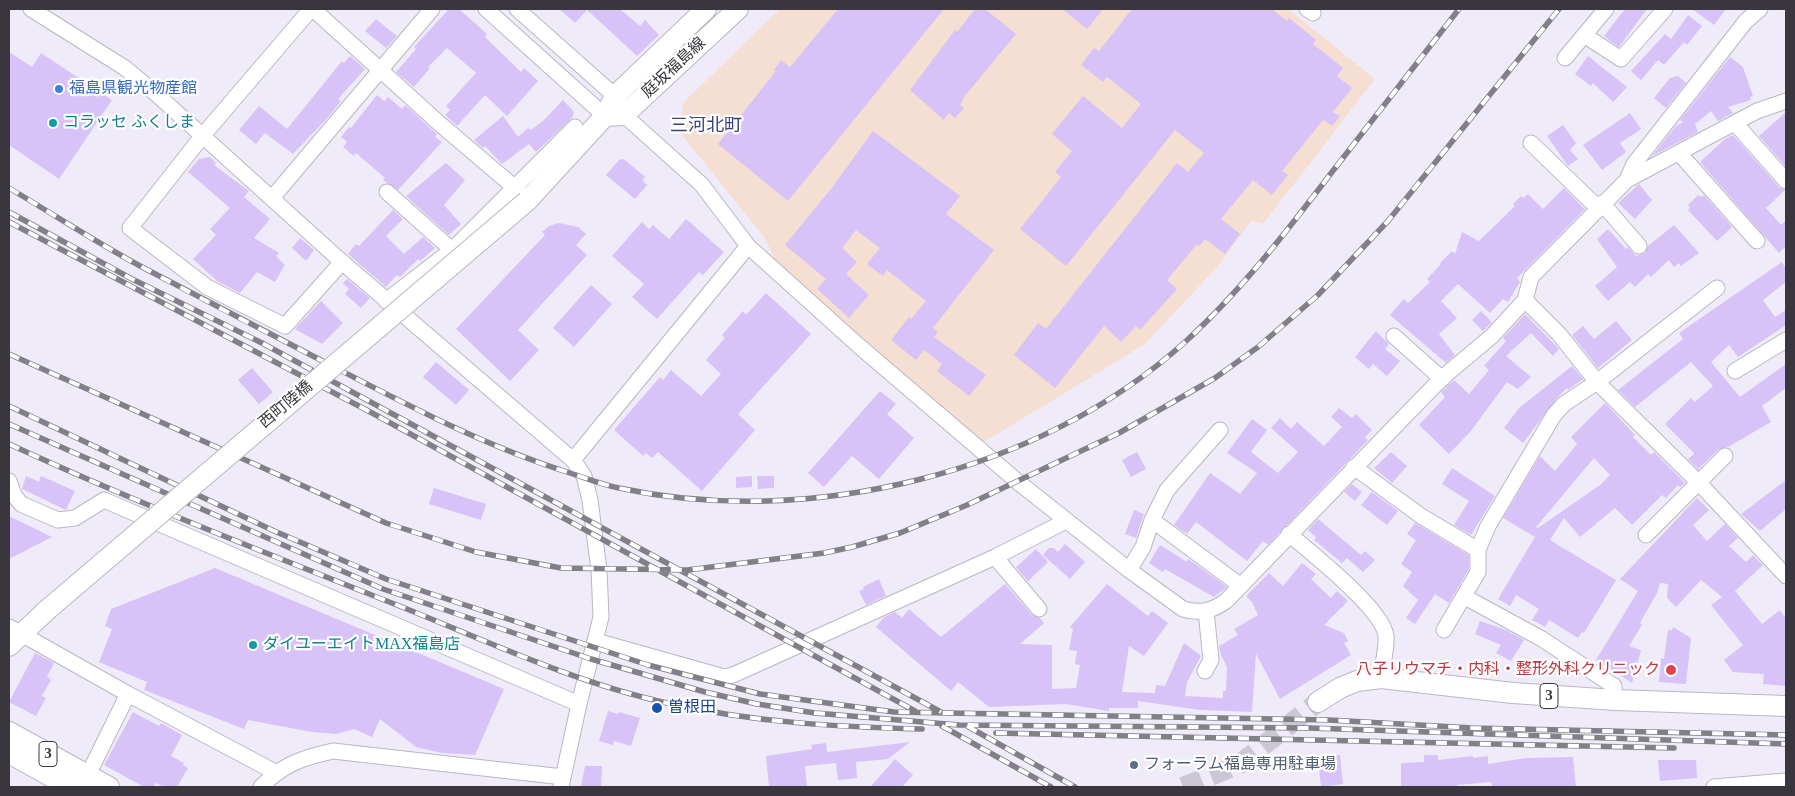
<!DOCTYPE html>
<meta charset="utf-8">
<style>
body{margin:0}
#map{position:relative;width:1795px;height:796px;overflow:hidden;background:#f0ebf8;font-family:"Times New Roman",serif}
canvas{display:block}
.frame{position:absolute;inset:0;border:10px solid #39373d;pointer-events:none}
</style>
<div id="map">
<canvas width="1795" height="796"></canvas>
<div class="frame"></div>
</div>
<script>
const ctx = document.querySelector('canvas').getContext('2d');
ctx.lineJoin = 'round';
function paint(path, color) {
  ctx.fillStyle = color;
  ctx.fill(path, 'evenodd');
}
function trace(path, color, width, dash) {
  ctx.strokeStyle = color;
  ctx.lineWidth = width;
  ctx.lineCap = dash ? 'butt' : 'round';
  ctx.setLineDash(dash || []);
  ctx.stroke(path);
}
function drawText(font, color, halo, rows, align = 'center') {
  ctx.font = font + ' "Times New Roman","Noto Sans JP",serif';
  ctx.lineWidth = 4.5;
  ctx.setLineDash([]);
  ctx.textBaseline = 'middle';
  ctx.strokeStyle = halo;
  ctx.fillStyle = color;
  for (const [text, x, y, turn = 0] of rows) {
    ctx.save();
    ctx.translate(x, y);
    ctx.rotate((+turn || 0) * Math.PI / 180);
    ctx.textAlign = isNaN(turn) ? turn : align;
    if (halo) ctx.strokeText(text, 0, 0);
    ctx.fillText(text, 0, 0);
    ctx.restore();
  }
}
paint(new Path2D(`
 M780 9H1288L1375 79 1263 224 1251 221 1218 266 1145 344 981 444 779 266 764 237 678 130 684 102Z`), '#f5dfd2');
paint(new Path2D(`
 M449 9H459L487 34 485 37 521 72 524 68 538 81 507 116 485 95 457 126 445 115 450 110 446 106 476 73 447 48 428 67 430 68 414 87 396 72 416 49 414 47Z
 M559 9H620L640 26 645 20 659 35 637 56 587 10 575 23Z
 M838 9H944L788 201 718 144 776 71 774 70 781 60 790 67Z
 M975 9H985L1016 34 965 96 960 105 964 108 955 118 949 113 944 120 910 90 955 30 957 32Z
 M1062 9H1103L1087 29Z
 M1132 9H1272L1287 21 1289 18 1316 40 1313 44 1343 68 1337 76 1352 88 1333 112 1340 116 1332 126 1323 120 1282 171 1288 175 1272 195 1253 180 1221 219 1240 234 1225 254 1205 239 1199 246 1197 244 1167 280 1177 289 1140 330 1136 326 1121 342 1104 326 1055 388 1014 355 1038 323 1046 329 1177 163 1188 172 1204 153 1175 130 1066 266 1020 229 1061 177 1055 172 1072 151 1052 134 1083 96 1122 128 1141 104 1107 77 1103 82 1081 65 1094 48 1099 51Z
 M1625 9H1647L1619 47 1604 36Z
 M1692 9H1726L1714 25Z
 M1688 15 1702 26 1687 45 1684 42 1664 65 1658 60 1641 80 1631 71 1665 34 1671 39Z
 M376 19 397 36 386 48 365 31Z
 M9 52 32 67 41 53 112 100 59 179 9 145Z
 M350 56 365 69 338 99 341 101 329 116 293 154 265 133 256 144 239 130 259 106 287 129 342 61 344 63Z
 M1588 56 1627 87 1613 102 1593 83 1591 86 1575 74Z
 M1730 57 1743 67 1753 96 1750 97 1751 100 1728 107 1733 113 1718 121 1711 111 1695 124 1698 132 1652 156 1676 126 1683 122 1680 120Z
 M1678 76 1686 83 1666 108 1654 98 1670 78Z
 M377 95 384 101 388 97 402 109 405 105 437 134 435 137 442 142 398 190 387 183 383 180 385 178 356 153 354 156 343 147 347 142 341 137 349 127 351 128Z
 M563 100 574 112 572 118 536 152 529 144 502 164 485 146 483 148 474 140 503 116 518 137 528 128 531 130 543 121Z
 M1786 112V167L1759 136Z
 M1630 113 1641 129 1620 143 1626 152 1602 170 1583 145Z
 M1563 125 1576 143 1570 150 1578 159 1568 166 1547 136Z
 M873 131 960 196 946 214 994 250 933 328 938 332 934 337 986 375 969 396 937 371 942 364 924 350 916 360 891 340 909 317 911 319 926 301 887 270 883 276 867 264 880 248 856 230 842 248 857 262 846 274 869 295 849 318 817 289 826 279 785 245 831 189Z
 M1733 135 1779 187 1785 190 1766 208 1781 225 1786 220V246L1779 253 1700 162 1725 139Z
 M210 157 216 163 214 165 249 191 244 197 270 219 254 238 279 253 276 256 285 265 275 282 257 272 240 293 217 281 193 259 216 235 210 229 230 208 188 172 199 159Z
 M624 159 645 177 642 180 647 185 635 199 606 175 619 160Z
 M446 163 465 180 444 205 461 224 449 235 406 196Z
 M1639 184 1652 200 1635 219 1618 203Z
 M1564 188 1585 209 1517 278 1520 282 1508 302 1503 299 1490 313 1458 284 1441 301 1457 318 1439 334 1455 355 1446 363 1390 315 1404 299 1408 303 1430 282 1427 279 1441 264 1440 263 1452 251 1455 254 1462 232 1479 241 1515 206 1513 204 1521 196 1524 198 1528 194 1543 209Z
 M1698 195 1701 197 1704 195 1732 227 1717 241 1688 210 1690 208 1688 205Z
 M393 210 403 219 386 236 404 254 423 237 435 248 420 261 418 259 400 277 397 275 395 277 386 287 348 254 356 244 359 246Z
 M686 219 724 252 703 275 699 272 657 319 632 297 644 284 612 256 642 222 649 229 653 225 669 239Z
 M559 223 578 227 586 234 576 245 587 255 518 330 539 350 510 381 456 329 545 235 542 232 549 226Z
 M1674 225 1699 253 1681 266 1679 263 1674 267 1669 260 1651 277 1648 274 1635 287 1630 282 1608 301 1595 286 1617 267 1597 239 1608 229 1626 249 1628 247 1636 256 1645 253 1648 246Z
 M300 238 314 250 306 261 292 248Z
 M1782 262 1786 269V282L1763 300 1775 317 1786 310V325L1738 357 1729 345 1711 362 1740 397 1786 364V388L1762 406 1771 422 1728 447 1719 449 1698 469 1688 459 1694 454 1692 451 1665 424 1691 398 1695 402 1713 386 1691 362 1635 407 1618 390 1683 339 1679 333Z
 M347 279 370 298 361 308 345 294 349 289 343 283Z
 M591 285 612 304 574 347 553 328Z
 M766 293 811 334 738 414 755 430 702 491 658 452 652 458 646 453 643 456 614 430 660 377 663 380 671 370 701 396 721 374 706 360 725 338 722 335 743 311 746 315Z
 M321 301 343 323 322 344 295 329Z
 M1481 311 1492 322 1483 331 1472 320Z
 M1525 314 1559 349 1553 356 1531 333 1506 356 1531 377 1518 389 1507 382 1471 431 1449 454 1419 425 1445 397 1441 392 1454 380 1469 394 1489 370 1484 366 1506 341 1503 338Z
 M1616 321 1632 340 1598 368 1572 335 1583 326 1594 339Z
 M1376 331 1389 344 1385 349 1400 361 1387 376 1373 364 1369 369 1355 357Z
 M436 362 469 390 456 405 423 377Z
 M1572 366 1583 379 1568 390 1567 388 1557 398 1523 443 1504 428 1519 408Z
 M252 368 273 392 259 404 238 380Z
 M880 391 896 404 887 414 914 438 879 479 852 456 824 487 808 473Z
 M1605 403 1635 435 1633 437 1651 455 1654 452 1685 483 1680 487 1678 485 1666 498 1662 495 1632 525 1615 508 1580 537 1564 518 1550 540 1616 580 1584 633 1582 632 1578 638 1549 620 1545 627 1532 620 1539 609 1516 595 1510 606 1498 599 1535 537 1503 518 1540 456 1555 471 1577 444 1571 437ZM1594 458 1610 475 1600 485 1538 528 1536 527Z
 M1339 408 1352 418 1356 414 1372 430 1365 437 1368 440 1268 545 1263 541 1247 561 1196 522 1187 534 1174 525 1210 473 1240 494 1257 473 1227 453 1252 419 1267 430 1251 452 1278 473 1298 452 1271 428 1280 418 1291 429 1297 422 1324 446 1342 427 1331 417Z
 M1137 452 1146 469 1131 477 1122 460Z
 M1391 452 1407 466 1392 483 1374 468Z
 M1452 468 1495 496 1471 535 1454 525 1469 501 1442 484Z
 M26 476 39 482 41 476 75 491 66 510 22 489Z
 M752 476V487L736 488V477Z
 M757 476H774V488L758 489Z
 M1786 480V509L1760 531 1741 514Z
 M1352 484 1362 492 1355 501 1344 492Z
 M434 488 486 504 481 520 429 504Z
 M1372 492 1398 511 1387 525 1361 505Z
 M1697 498 1709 510 1693 525 1707 541 1725 524 1738 538 1729 546 1746 562 1753 555 1763 565 1735 591 1762 624 1780 610 1786 619V686L1763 684 1764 674 1733 672 1724 660 1743 645 1711 605 1722 597 1701 580 1676 607 1667 598 1668 584 1660 583 1657 593 1640 623 1642 625 1629 646 1641 650 1632 683 1596 660 1638 591 1620 579Z
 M1134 510 1144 514 1136 538 1125 534Z
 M9 516 52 537 9 559Z
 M1318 519 1361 555 1365 551 1375 560 1363 572 1347 558 1342 563 1314 540 1316 537 1308 530Z
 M1415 523 1469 555V569L1449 603 1435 594 1415 624 1406 618 1418 600 1403 586 1412 572 1401 564 1416 540 1407 534Z
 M1065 544 1085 562 1070 579 1043 555 1049 548H1054L1058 552Z
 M1160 545 1187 562 1188 559 1194 563 1227 587 1214 597 1165 569 1163 572 1149 563Z
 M1036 549 1048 562 1028 581 1016 567Z
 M1302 563 1316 574 1311 579 1331 598 1337 591 1348 601 1324 625 1344 633 1348 641 1344 643 1351 655 1280 699 1256 654 1252 712 1200 710 1138 701V708H1109V711L1066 704 989 707 958 682 951 691 876 627 883 618 895 612 902 618 909 609 941 637 1005 584 1032 615 1040 618 1044 623 1020 644 1052 645V689L1076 688 1080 665 1075 664 1077 651 1069 650 1073 629 1070 627 1107 584 1148 616 1152 611 1168 623 1144 656 1129 646 1122 692 1155 693 1156 685 1165 686 1184 643 1201 656 1187 682 1185 696 1223 698V691H1226L1227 667 1220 653 1219 646 1238 635 1234 629 1258 615 1252 602 1246 596 1269 573 1283 586Z
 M215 568 504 689 475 755 442 753 416 747 380 719 372 737 354 729 336 734 312 732 248 720 244 729 144 690 147 682 99 662 112 629 105 626 111 609Z
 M879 579 886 596 866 605 859 591 864 589 863 587Z
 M1480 621 1506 630 1524 640 1511 661 1496 653 1501 645 1475 634Z
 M1673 627 1691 638 1686 684 1659 682 1661 658 1664 659 1668 630H1672Z
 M35 653 54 663 47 677 51 680 42 696 46 698 36 716 9 702Z
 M608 711 618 714 619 712 640 718 631 746 614 741 613 745 599 741Z
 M133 712 159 726 161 723 182 735 171 756 184 763 183 765 188 768 177 787H164L156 783 153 787H144L104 765Z
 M910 742 888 759 856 762 857 778 838 780 836 763 805 766 807 787H769L766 756 812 749 811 745 826 743 827 752Z
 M1340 755 1343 784 1321 787 1318 758Z
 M1424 755H1438V760L1473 756V758L1488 756V764L1526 758 1573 757 1576 787H1492L1491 782 1457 785 1458 787H1401V763L1424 762Z
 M895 759 913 775 902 787H870Z
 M1658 760H1696L1697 778 1660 781Z
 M585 766H602L601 787H581Z`), '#d7c3f8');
trace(new Path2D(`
 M1183 787 1240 764 1318 702`), '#cbc7d3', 20, [20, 10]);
const minor = new Path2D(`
 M31 9 125 68 154 92 342 262 573 460 584 476 590 500 599 570 601 617 579 704 561 787
 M311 9 204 134 130 228 207 287 285 326 342 262
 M313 9 440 124 514 187 527 201
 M486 9 605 116
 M517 9 615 96 624 115 702 185 748 246 859 346 1018 482 1129 570 1183 609C1200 614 1212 611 1226 601L1402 419 1443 377 1492 336 1525 300 1531 277 1627 180 1634 164 1746 21 1760 9
 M1307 9 1313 13
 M1584 35 1621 59 1665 9
 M1565 58 1606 9
 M1735 123 1786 181
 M1531 143 1598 208
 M1679 153 1757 241
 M1627 180 1757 111 1786 101
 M387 192 452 250
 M272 198 432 9
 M1602 203 1639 246
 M1525 300 1559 334 1597 382 1699 483 1786 576
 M386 301 452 250 575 127
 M1394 336 1442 379
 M1735 371 1786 340
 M573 460 748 246
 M1354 467 1421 516 1478 550
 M9 481 14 495 21 504 58 520 75 518 104 500 579 704
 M1152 520 1241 586
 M1289 534C1311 553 1383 609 1386 636 1387 649 1382 665 1381 678
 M1646 535 1725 456
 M995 557 1039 609
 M1129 570 1143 547 1152 520 1167 490 1220 430
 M1465 597 1542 639 1614 686 1615 700
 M9 627 128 694 275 772
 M1444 630 1478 572V550L1488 526 1554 415 1564 404 1597 382 1717 288
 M596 641 724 677 733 675 995 557 1066 521
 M1205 671 1211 660 1206 611
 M82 787 128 694
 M261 787C283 764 302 758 333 751L563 777
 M1714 787 1786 781`);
const major = new Path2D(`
 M605 116 624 115 738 9
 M527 201 605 116 615 96 706 9
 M9 646 47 610
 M1318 702 1340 688 1357 681 1381 678 1513 693 1615 700 1786 706
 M9 732 109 787
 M9 753 70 787`);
trace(minor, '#bbb6c3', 17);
trace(major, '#bbb6c3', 22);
trace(minor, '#fff', 15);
trace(major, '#fff', 20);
const rail = new Path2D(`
 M9 188C53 214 97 243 142 267 206 301 270 334 334 367 411 407 487 447 570 473 586 478 603 485 619 488 810 529 1040 473 1185 342 1240 292 1287 231 1332 172 1374 118 1417 63 1459 9
 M9 212 132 279 262 343 941 712
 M9 222 374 414 915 711
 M9 354 386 523 476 552 561 568 687 570 824 553 852 547 900 533 967 505 1119 433 1215 378 1258 347 1318 295 1388 221 1559 9
 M9 406 272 530 386 579 648 665 760 694 894 712 1329 720 1473 728 1786 735
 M9 424 383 589 591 659 705 692 757 704 815 713 959 725 1309 728 1786 744
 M9 444C137 503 271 555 402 607 489 642 576 683 667 703 751 722 836 727 922 729
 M942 726 1051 787
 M967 726 1075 787
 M996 733 1674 748`);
trace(rail, '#827f88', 5.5);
trace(rail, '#fff', 4, [11]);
const majorBridge = new Path2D(`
 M47 610 527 201`);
trace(majorBridge, '#bbb6c3', 22, []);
trace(majorBridge, '#fff', 20);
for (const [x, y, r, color] of [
 [59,89,5,"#3f7fe0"],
 [53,123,5,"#0f9aa8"],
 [253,645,5,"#0f9aa8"],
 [1671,670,6,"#e0444e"],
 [657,708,6,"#1a4fb4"],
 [1134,765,5,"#5c6f8a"]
]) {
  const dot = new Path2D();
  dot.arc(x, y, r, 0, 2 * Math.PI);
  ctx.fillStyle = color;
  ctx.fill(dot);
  trace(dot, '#fff', 2);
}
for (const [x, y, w] of [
 [1549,696,18],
 [48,754,18]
]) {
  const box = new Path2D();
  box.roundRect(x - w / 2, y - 12.5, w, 25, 4);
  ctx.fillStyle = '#fff';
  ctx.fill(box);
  trace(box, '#39373d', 1);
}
drawText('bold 15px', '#39373d', null, [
 ["3",1549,696],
 ["3",48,754]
]);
drawText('16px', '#39373d', '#fff', [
 ["庭坂福島線",674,68,-43],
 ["西町陸橋",286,405,-40]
]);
drawText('16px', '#366cbe', '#fff', [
 ["福島県観光物産館",69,89]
], 'left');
drawText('16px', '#0d838f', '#fff', [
 ["コラッセ ふくしま",63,123],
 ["ダイユーエイトMAX福島店",263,645]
], 'left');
drawText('16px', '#be3a42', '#fff', [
 ["八子リウマチ・内科・整形外科クリニック",1660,670]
], 'right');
drawText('16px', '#164399', '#fff', [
 ["曽根田",668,708]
], 'left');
drawText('16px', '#4e5e75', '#fff', [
 ["フォーラム福島専用駐車場",1144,765]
], 'left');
drawText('18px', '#3a407c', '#fff', [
 ["三河北町",706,126]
]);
</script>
